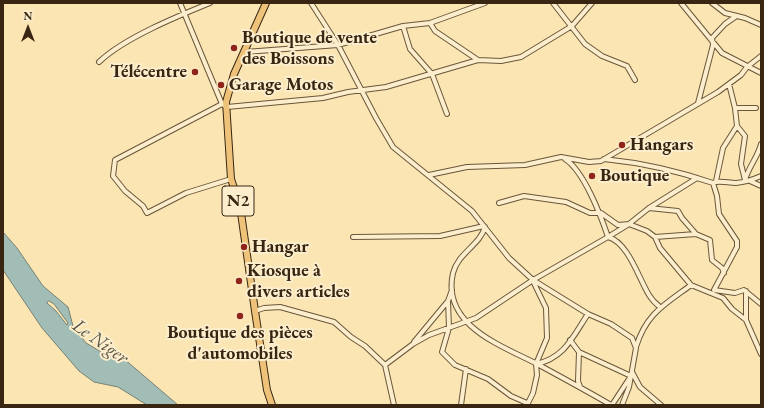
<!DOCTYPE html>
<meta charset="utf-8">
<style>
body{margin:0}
#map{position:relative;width:764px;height:408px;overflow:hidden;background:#fbe5b2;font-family:"EB Garamond",serif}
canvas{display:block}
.frame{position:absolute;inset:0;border:4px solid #382613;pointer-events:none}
.north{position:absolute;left:8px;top:8px;width:40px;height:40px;-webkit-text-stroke:3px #fceecd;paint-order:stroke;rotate:0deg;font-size:11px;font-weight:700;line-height:16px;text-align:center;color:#382613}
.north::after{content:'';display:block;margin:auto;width:14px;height:18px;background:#382613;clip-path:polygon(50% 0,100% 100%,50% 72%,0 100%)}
</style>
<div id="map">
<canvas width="764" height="408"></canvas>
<div class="frame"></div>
<div class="north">N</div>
</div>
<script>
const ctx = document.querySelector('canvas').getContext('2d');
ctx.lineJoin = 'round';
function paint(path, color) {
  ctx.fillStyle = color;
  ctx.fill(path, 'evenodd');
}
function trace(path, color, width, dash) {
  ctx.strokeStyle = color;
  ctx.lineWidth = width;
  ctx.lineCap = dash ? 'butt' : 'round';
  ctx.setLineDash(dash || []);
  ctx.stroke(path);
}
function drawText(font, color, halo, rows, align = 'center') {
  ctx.font = font + ' "EB Garamond",serif';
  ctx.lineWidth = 4;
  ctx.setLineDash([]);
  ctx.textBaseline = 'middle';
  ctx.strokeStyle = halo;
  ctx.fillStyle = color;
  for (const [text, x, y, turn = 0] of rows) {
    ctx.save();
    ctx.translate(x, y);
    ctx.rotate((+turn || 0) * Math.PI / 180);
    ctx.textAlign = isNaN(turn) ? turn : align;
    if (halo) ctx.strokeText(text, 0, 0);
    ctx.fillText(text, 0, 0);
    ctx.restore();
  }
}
const water = new Path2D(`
 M3 232 17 248 43 286 68 307 73 326 86 343 103 353 116 352 178 405H147L118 387 94 382 79 371 42 328 3 270ZM49 301 54 304 68 323 67 325 56 311 47 303Z`);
paint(water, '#a1bdb5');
trace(water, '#778174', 1);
const minor = new Path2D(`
 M180 3 222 104
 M311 3 338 45 376 118 393 147 472 211 509 258 533 280 588 314 611 324 632 338 636 348 631 376 612 405
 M553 3 585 44 602 56 627 66 635 80
 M681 3 722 53 761 73
 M712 3 725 13 745 18 761 25
 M430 23 435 31 478 60
 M403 26 410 49 432 74 447 114
 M245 52 338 45 403 26 430 23 485 3
 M99 62C124 38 178 16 210 3
 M698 103 713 45 712 38 725 24 735 17
 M735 108H756
 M737 126 745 136 741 164 745 180C749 166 758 157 761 144
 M565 159C584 171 601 216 608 237 628 242 639 279 649 295 652 300 656 304 660 307
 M604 159C644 163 675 170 713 183 719 180 728 183 736 183 746 182 752 180 761 176
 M429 175 467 167 525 165 561 157 589 162 601 161 718 92 741 75 747 67 761 56
 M231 179 186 193 147 213 143 206 125 191 113 176 115 160 222 104 227 107 323 98 348 92 386 87 478 60 501 61 521 57 572 26 592 3
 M716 181 723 148 737 126 735 108 729 84
 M750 181 761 186
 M713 183 717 196 719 214 737 241V247L714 290
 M499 203 524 196 566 202 590 213H601L618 225 629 224 647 231 655 237 660 248 691 285
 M649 208 678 211 682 218 696 234
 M485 227C480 245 458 253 453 273 441 326 503 346 539 365 563 378 587 391 611 405
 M353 237 440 236 484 226
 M655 237 696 234 710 240 712 260 722 268 724 273
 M452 290 448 301 449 328 442 352 455 365 488 379 511 396 527 403
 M714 290 735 293 744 290 761 304
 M746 291V320
 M255 311 264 308 280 307 334 322 351 337 365 346 385 365
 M570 340 579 352 631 376 629 387 622 405
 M414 342 448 301
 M636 347C646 314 664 305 691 285L723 298 732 309 746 320 761 354
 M579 352 578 381 580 387
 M536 364C565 358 573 336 588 314
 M632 372 640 387 661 405
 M394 405 385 365 413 344 429 335 476 318 533 280 608 237 629 224 649 208 697 178
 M461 405 466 369
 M527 405 533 393 537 375 536 364 547 338 546 308 533 281`);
const trunk = new Path2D(`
 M266 3 234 74 226 102 231 179 240 206 255 311 267 390 272 405`);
trace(minor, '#69563b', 6);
trace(trunk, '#382613', 8);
trace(minor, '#fceecd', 4);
trace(trunk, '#eec279', 6);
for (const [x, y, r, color] of [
 [234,48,4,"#8f2418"],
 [195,72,4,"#8f2418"],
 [221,85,4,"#8f2418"],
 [622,145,4,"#8f2418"],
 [592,176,4,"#8f2418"],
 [244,247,4,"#8f2418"],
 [239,281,4,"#8f2418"],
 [240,316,4,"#8f2418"]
]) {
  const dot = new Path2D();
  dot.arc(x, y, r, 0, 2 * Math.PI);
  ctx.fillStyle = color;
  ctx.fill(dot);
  trace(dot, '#fceecd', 1.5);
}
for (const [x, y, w] of [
 [238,201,32]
]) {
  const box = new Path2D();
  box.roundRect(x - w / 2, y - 15, w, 30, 3);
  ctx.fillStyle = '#fceecd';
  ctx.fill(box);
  trace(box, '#382613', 1);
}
drawText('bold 17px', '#382613', null, [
 ["N2",238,201]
]);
drawText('bold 18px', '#382613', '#fceecd', [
 ["Boutique de vente",242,38],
 ["des Boissons",242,59],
 ["Télécentre",187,72,"right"],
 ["Garage Motos",229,85],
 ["Hangars",630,145],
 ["Boutique",600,176],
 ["Hangar",252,247],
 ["Kiosque à",247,271],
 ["divers articles",247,292],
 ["Boutique des pièces",240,333,"center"],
 ["d'automobiles",240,354,"center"]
], 'left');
drawText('italic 19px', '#585344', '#fceecd', [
 ["Le Niger",100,342,35]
]);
</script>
